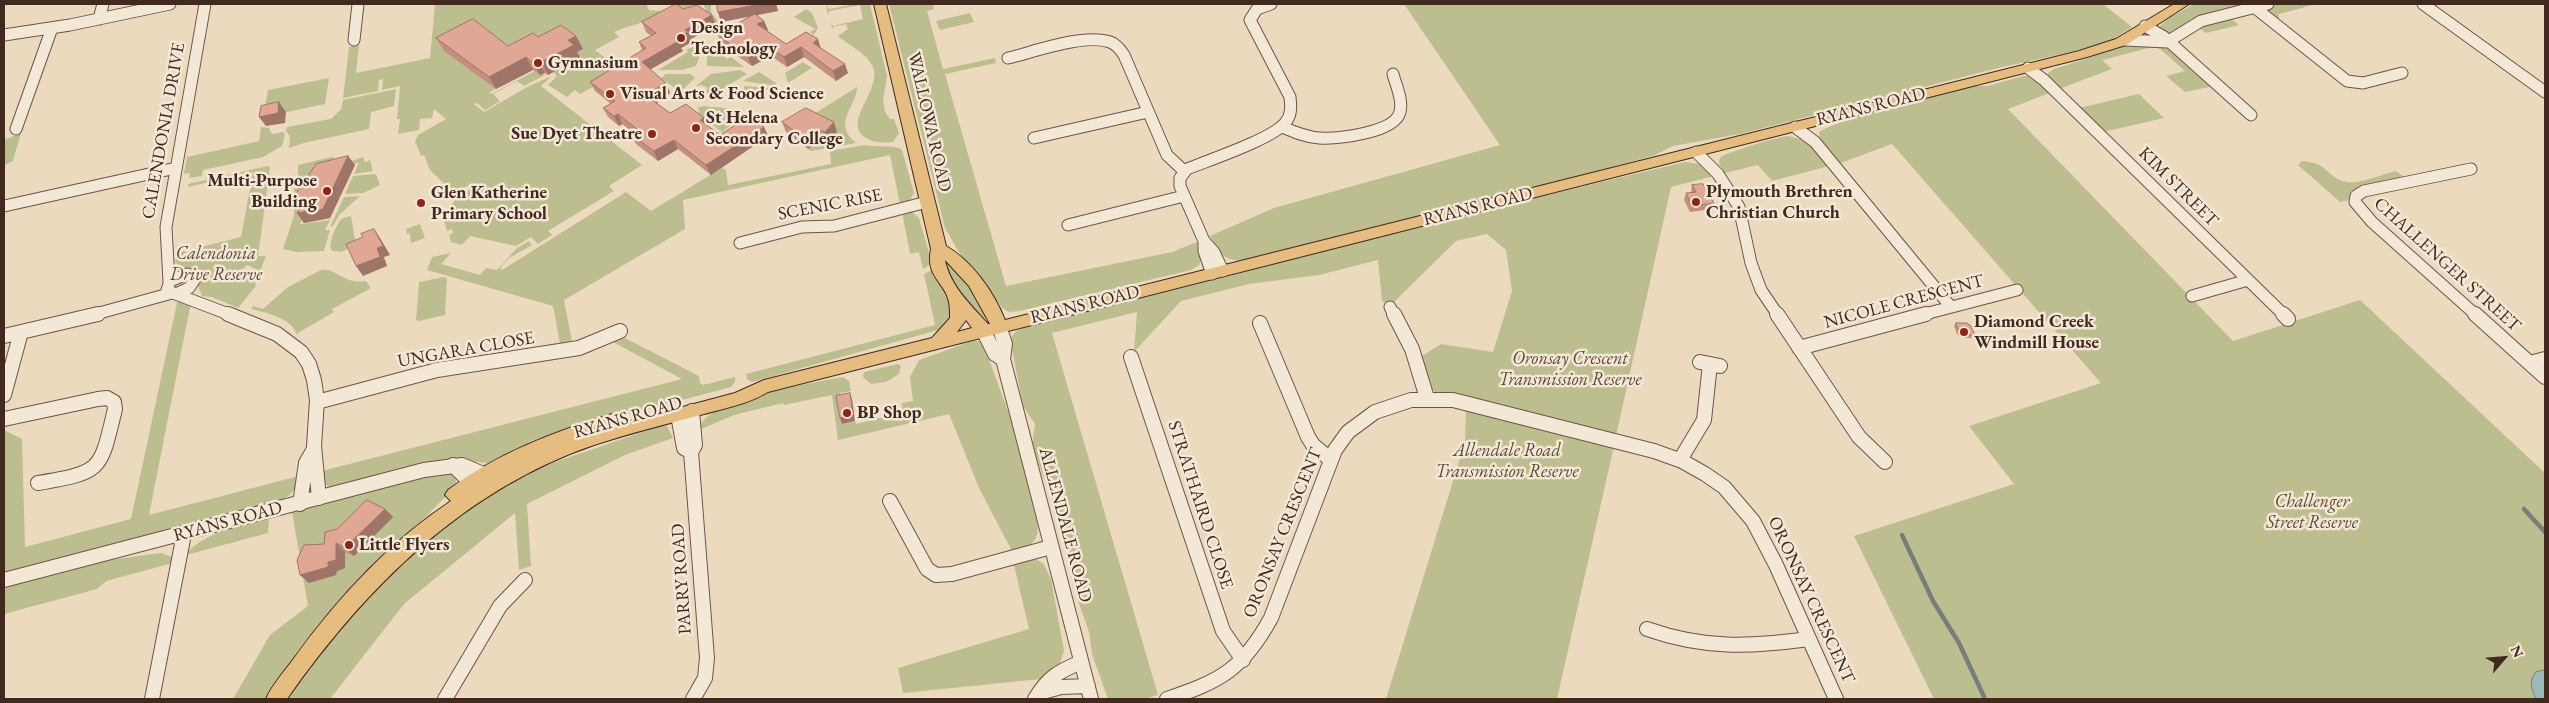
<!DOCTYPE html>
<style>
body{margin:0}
#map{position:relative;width:2549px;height:703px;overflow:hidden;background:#ecdabf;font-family:"EB Garamond",serif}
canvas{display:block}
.frame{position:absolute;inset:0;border:5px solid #422920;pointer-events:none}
.north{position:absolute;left:2479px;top:633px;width:50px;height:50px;-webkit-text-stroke:4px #f3e7d5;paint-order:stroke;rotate:63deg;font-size:14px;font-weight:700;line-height:20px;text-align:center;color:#422920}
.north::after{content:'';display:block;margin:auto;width:18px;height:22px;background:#422920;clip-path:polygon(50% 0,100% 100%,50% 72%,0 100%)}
</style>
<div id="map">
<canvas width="2549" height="703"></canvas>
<div class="frame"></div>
<div class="north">N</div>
</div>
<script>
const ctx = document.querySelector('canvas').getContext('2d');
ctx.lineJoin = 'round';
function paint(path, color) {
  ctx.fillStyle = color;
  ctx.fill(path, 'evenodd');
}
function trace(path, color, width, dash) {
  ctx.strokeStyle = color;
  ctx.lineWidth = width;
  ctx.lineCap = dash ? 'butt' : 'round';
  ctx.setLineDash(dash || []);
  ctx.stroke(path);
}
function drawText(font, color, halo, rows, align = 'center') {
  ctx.font = font + ' "EB Garamond",serif';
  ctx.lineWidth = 5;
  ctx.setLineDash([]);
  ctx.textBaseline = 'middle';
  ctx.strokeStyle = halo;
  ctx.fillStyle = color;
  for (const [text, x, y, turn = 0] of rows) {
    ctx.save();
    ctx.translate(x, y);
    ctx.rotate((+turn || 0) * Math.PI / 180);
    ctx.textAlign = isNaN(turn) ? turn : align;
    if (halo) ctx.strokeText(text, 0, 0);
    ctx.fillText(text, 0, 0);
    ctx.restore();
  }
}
paint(new Path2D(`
 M435 4H646L649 10 662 11 679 4H711V12L721 25H716L701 14 707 12 703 4C685 8 670 14 652 19 639 24 627 26 614 32L619 37 595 50 622 71 580 94 575 90 567 97 548 85 557 76 553 72 580 58 574 53 582 49 568 37 489 93 491 94 535 71 540 75 547 74 524 86 517 81 493 94 500 101 485 110 477 103 474 104 484 112 529 86 552 76 541 86 642 165 609 186 614 191 548 231 552 235 538 244 531 237 516 246 470 236 462 245 451 242 449 235 453 233 452 229 447 231 442 215 458 197 476 186 473 183 454 193 430 170 424 155 421 156 415 141 418 135 446 119 434 109 432 118 420 119 419 130 398 134 400 119H397L400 86 382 90 383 79 379 80 378 91 343 98 349 47 359 45 356 73 430 58Z
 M857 4H870L887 76 883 100 885 112 890 119H894L899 133 893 142C884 143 874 143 866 138 841 122 882 91 873 67 867 53 848 45 838 36L848 29 846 24 833 27V30L830 21 833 26 863 19 860 5 829 11 828 16 826 5 829 9Z
 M889 4H933L934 9 927 11 943 69 995 58 996 63 945 74 1006 286 1172 252 1197 242 1202 258 1199 265 1191 270 1019 311 1009 312 1002 308 990 289 961 256 945 228Z
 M1404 4H2103L2132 27 2112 40 2074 51 1994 69 1740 134 1673 146 1655 155 1551 184 1245 260C1224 262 1219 253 1210 236L1274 208 1500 145Z
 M2194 4H2257L2170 35 2158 28 2169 18Z
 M2276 4H2317L2279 14V18L2272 20 2266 14V8Z
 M806 9 812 13 818 28 814 35 810 32 815 29 794 17Z
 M970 13 974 22 940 30 936 21Z
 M2231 19 2239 25 2206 33 2198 27Z
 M2132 44 2164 45 2214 86 2185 92 2166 76 2185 71 2160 49 2153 47 2102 60 2112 69 2059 89 2048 77V73L2054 69Z
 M696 45 701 53 696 66 682 70H658L688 52 686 50Z
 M717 46 728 54 724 56 727 59 731 57 744 67 707 66V53Z
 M803 62 812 68 788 83 785 73Z
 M740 70 747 74 711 96 705 92 708 88 701 85 696 86 711 74Z
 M759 72 776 83V86L743 81Z
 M666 74H690L695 78 680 92 661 78Z
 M2023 76H2030L2052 92 2008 109 2233 341 2360 300 2545 473V699H1934L1854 536 2014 484 1969 426 2101 383 1892 144 1838 164 1820 138 1819 133C1828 121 1951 92 1974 86H1988Z
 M329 78 325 104 263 117 268 90Z
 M744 86 770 88 749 103 744 93Z
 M857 87C857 107 831 122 856 143L811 151 808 149 822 139 829 141 809 117Z
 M396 89 394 106 371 112 369 129 304 143 289 148 290 136 286 131 287 127 331 119 341 109 343 100Z
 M2139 94 2164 118 2103 132 2079 108Z
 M702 106 734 109 733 123 722 132 696 113 700 111 697 108Z
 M261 127 269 128 272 134 283 132 285 134 282 146 263 157 203 170 202 176 189 178 190 173 184 174 187 157 259 141Z
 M21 133 13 161 4 165V140Z
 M1788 136 1808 141 1829 166 1772 181 1758 165 1725 173 1719 164 1720 158C1725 152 1778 137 1788 136Z
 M865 145C876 148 894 144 902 150L914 193 910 200 900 204 890 155 683 200 685 229 564 300 573 347 561 349 553 306 427 270 432 257 451 253 441 264 480 275 486 268 497 270 516 249 529 241 532 245 509 258 500 268 502 270 626 192 651 211 722 168 726 170 728 185 831 164 830 151Z
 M332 157 338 161 300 224 330 220 325 230H330L324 251 296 252 283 249 294 216V190L298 180V165Z
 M363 157 365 162 370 160 373 171 354 174 359 163 352 164V161Z
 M2302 161C2327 162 2325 175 2343 181 2359 186 2381 174 2396 171L2404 177 2353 193 2349 200 2340 202 2298 165Z
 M1685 162 1700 164 1714 176 1671 187 1616 436 1454 394 1435 392 1429 386 1419 358 1441 344 1493 352 1512 291 1506 250 1487 234 1456 241 1394 302 1386 304 1382 301 1378 260 1319 275 1249 284 1181 301 1134 352 1137 312 1052 333 1158 695 1144 699H1108L1092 654 1089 632 1075 592 1059 519 1032 446 1035 424 1023 406 1010 339 1016 331 1023 328 1230 276 1381 235Z
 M268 166 270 168 258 256H266L260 271 247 265 239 272 254 280 256 286 238 308 212 297 202 296 198 286 200 275 197 272 183 269 175 262 177 253 241 237 253 172 188 187V184Z
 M376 174 380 185 363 193 345 194 353 176Z
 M360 196 339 215 333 226 330 227 344 197Z
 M902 212H912L919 218 932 263 923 269 919 252 910 254Z
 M351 216 356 245 341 252 332 251C327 243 336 227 341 219Z
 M420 224 425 238 411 243 410 233 407 234 406 229Z
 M946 264H949L972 291 987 318C970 319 949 278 946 264Z
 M321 270C337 268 344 285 366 281L371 288 332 309 334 312 296 334C294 319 264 312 251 309L253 306 263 309 288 287Z
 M932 270 954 312 945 328 752 382 747 379 746 374 935 325 924 274Z
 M444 277 447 278 445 315 419 321 416 320 419 282Z
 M178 298 191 302 149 515 299 476C297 489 291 495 280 501L4 574V430L22 439 25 547 131 519Z
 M625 338 699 376 700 383 703 385 735 377V382L731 387 603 421 566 428 534 440 489 463 445 460 345 485 329 487 324 483 322 471 682 379 613 342Z
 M972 341H980L984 345 1011 420 1037 521C1041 541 1030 547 1013 553L979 488 949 414 838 440 832 395 784 405 783 403 734 415 699 430C701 400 817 382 843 377L849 381 851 391 840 393 842 424 855 421 856 424 903 412 902 403 913 401 910 377 919 360Z
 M898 364 901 366 899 374 886 382 871 384 863 377 864 372Z
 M1466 407 1614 446 1557 699H1386L1465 442Z
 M655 424 667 426 673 438 625 455 527 504 531 566 519 570 515 513 404 604 330 699H288L334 638 385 580 473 501 541 467 654 428Z
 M438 474 454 475 457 485 362 581 267 699H233L270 635 308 606 292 512Z
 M269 518 268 533 186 555C201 533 245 524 269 518Z
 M161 553 172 557 173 563 106 581 97 589 4 614V586L101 561Z
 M1032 558 1043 563 1051 579 1064 651 1060 663 1052 671 1041 679 903 693 898 668 1029 629 1013 561Z`), '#bdbe8f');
const water = new Path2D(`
 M2545 670V699H2536C2532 690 2528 681 2536 672Z`);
paint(water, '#9ab9b9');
trace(water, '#777f7c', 1);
trace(new Path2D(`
 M2524 509 2545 532
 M1902 535 1933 601 1959 643 1985 699`), '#777f7c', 4.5);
const minorFar1 = new Path2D(`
 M2423 4 2545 92
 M2254 7 2347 81 2363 83 2402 73
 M99 19 103 4
 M2145 26 2164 37 2251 115
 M4 35 70 25 170 4
 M354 40 358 4
 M2125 40 2167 42
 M2167 42 2201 21 2268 4
 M1008 58C1034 52 1084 33 1110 42 1116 44 1120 49 1124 55L1167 155 1184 171
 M2028 68 2044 80 2284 315
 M1282 127C1294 132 1306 137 1319 138 1337 139 1395 133 1400 112 1403 99 1396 86 1393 74
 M1795 127 1815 142 1951 307
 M16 129 52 28
 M1034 138 1148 112
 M1696 152 1718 174 1739 207 1751 263 1761 290 1778 315
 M2471 169 2364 191 2356 196 2355 202 2372 222 2476 315
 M4 206 176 168
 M1068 225 1184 196
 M1204 241V251L1212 274
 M740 243 802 227 834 226 927 202
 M1223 271 1214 252 1204 241 1180 186V178L1187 169C1209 160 1272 139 1285 123 1292 115 1291 106 1290 97L1250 20 1257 9 1271 4
 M187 274 195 279 189 288 176 294 167 290 170 281Z
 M169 282 166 227 205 4
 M173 293 231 315
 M2192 296 2248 280
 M1390 307 1394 315
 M92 315 172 293
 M1921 315 2017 290`);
const minor = new Path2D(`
 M228 314 277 334 301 352 309 364 314 380 317 400 314 446 319 498
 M1394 314 1412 349 1427 398
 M1777 314 1859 437 1885 462
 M2283 314 2288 319
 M2475 314 2545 377
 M1260 323 1308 437 1313 445 1331 460
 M999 326 1005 344 1003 359 1091 699
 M983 330 995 354 1003 359
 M4 336 98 314
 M1799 348 1926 314
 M1131 357 1223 631 1243 660
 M1700 362 1720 366
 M2530 363 2545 359
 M4 395 21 332
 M317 402 437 370 579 348 620 331
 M692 411 695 445 691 452 707 658 705 678 693 699
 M678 415 684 448 691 452
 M4 419 98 399 107 398 114 402 115 409C100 471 103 472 38 483
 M1680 460 1704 420 1710 364
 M453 465 470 482
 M890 501 927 569 936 575 952 574 1051 547
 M300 504 306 463 314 449
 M4 580 424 470 462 465 483 474
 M1647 629C1704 649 1750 647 1809 639
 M1039 693 1061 687 1088 686
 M152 699 184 534
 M445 699 500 606 525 580
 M1035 699C1048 677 1058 672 1081 662
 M1167 699C1221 681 1243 669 1271 618L1335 450 1348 432 1375 412 1411 400H1453L1654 451 1682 461 1705 474 1724 487 1753 521 1776 565 1836 699`);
const major = new Path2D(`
 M874 4H886L946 246C972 261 994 292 1005 320L2079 51 2116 39 2174 4H2189L2126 45 2087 57 768 392C748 404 726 408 704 414 667 424 630 433 594 445 463 490 365 588 287 699H266C272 685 283 673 292 661 335 601 389 542 451 501L445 495 448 490C498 453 553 432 612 414L618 416 620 421 619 424 735 393 764 380 932 338 950 318C950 313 950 307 949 302 945 282 925 277 931 249ZM945 260 969 286 990 324H988C971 305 950 286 945 260ZM966 320 972 328 957 332Z`);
trace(minorFar1, '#6c5548', 13);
trace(minor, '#6c5548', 16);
trace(major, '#422920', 2);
trace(minorFar1, '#f3e7d5', 11);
trace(minor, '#f3e7d5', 14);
paint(major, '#e6bd80');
paint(new Path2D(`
 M717 4H780H776L778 11 757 15 764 21 768 30 767 31 786 44 821 48 848 73 836 81 804 57 787 67 771 56 752 66 722 45 718 35 751 16 721 22 718 12Z
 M683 9 716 25 691 39 692 42 681 48 683 51 650 69 666 83 670 93 657 101 658 103 657 104 670 113 707 125 720 135 764 127 768 136 711 175 678 149 658 161 636 144 631 134 634 133 622 124 619 126 608 117 603 108 611 104 595 91 590 82 642 50 639 42 651 36 646 32 642 22Z
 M538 37 583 49 577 52 580 57 548 75 545 73 540 75 533 70 496 89 444 51 436 38 508 46Z
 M782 122 837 132 828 141 822 139 808 149 786 132Z
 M348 156 355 165 330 218 304 223 297 213 300 208 293 198Z
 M1692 185 1714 203 1712 209 1690 212 1684 200 1686 193H1691Z
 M1956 323 1975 335 1973 338H1963L1957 334 1954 326Z
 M385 509 393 517 354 556 345 552V568L337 571 336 575 309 583 300 575 337 529Z`), '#c29080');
paint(new Path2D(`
 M762 4H780H776L778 11 721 22 718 12Z
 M712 15 716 25 691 39 692 42 681 48 683 51 646 72 642 62 676 39 685 30Z
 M764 21 768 30 761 34 757 24Z
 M576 36 583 49 577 52 580 57 548 75 541 62 568 40Z
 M818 39 821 49 813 43Z
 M767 46 771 56 752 66 748 57Z
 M801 47 804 57 787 67 784 57Z
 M526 57 533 70 496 89 489 77Z
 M538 60 545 73 540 75 533 63Z
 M845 64 848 73 836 81 833 71Z
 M666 83 670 93 657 101 658 103 652 107 648 97 651 92Z
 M279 102 286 112 285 123 266 126 259 117Z
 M618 114 622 124 619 126 614 116Z
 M704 118 708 128 700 120Z
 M834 122 837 132 828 141 825 132Z
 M764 127 768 136 711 175 706 165Z
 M819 130 822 139 808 149 805 139Z
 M674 140 678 149 658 161 654 151Z
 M348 156 355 165 330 218 304 223 297 213Z
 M374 229 380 238 390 255 384 257 387 266 363 276 356 266 377 248Z
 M850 393 852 399 855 421 842 424 840 418Z
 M385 509 393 517 354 556 345 548Z
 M336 543 345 552V568L337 571 336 575 309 583 300 575 328 562Z`), '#9e7568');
const building = new Path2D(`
 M676 4 683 9 697 5 712 15 685 30 688 32 676 39 679 41 642 62 666 83 651 92 654 94 648 97 670 113 686 104 704 118 700 120 720 135 749 116 764 127 706 165 674 140 654 151 631 134 638 130 618 114 614 116 603 108 615 101 590 82 646 48 639 42 656 33 642 22Z
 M717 4H762L718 12Z
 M755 14 764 21 757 24 786 44 806 32 818 39 813 43 845 64 833 71 801 47 784 57 767 46 748 57 718 35Z
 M473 19 508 46 533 33 538 37 561 25 576 36 568 40 574 45 541 62 538 60 533 63 526 57 489 77 436 38Z
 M279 102 278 113 259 117 261 106Z
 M806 108 834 122 825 132 819 130 805 139 782 122Z
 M348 156 323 209 297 213 306 199 293 198 316 164Z
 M1703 184 1714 203 1692 206 1686 193 1696 192 1692 185Z
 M374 229 383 246 377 248 380 257 356 266 346 244 363 237 361 234Z
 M1956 323H1967L1971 326 1975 335H1965L1959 331Z
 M850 393 853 415 840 418 836 396Z
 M367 500 385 509 345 548 336 543V560L328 562V567L300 575 297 560 304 545 324 544 325 532 337 529Z`);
paint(building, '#e1a795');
trace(building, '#9e7568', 1);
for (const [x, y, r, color] of [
 [681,38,5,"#8f2418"],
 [538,63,5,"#8f2418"],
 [610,94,5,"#8f2418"],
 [696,128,5,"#8f2418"],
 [652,134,5,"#8f2418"],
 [327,191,5,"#8f2418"],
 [1696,202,5,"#8f2418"],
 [421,203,5,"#8f2418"],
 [1964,332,5,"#8f2418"],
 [847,413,5,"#8f2418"],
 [349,545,5,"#8f2418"]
]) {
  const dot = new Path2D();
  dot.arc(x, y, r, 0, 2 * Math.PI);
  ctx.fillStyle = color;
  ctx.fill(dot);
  trace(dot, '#f3e7d5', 2);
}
drawText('bold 18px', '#422920', '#f3e7d5', [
 ["Design",691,28],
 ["Technology",691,49],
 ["Gymnasium",548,63],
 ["Visual Arts & Food Science",620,94],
 ["St Helena",706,118],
 ["Secondary College",706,139],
 ["Sue Dyet Theatre",642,134,"right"],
 ["Multi-Purpose",317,181,"right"],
 ["Building",317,202,"right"],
 ["Plymouth Brethren",1706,192],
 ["Christian Church",1706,213],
 ["Glen Katherine",431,193],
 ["Primary School",431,214],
 ["Diamond Creek",1974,322],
 ["Windmill House",1974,343],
 ["BP Shop",857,413],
 ["Little Flyers",359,545]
], 'left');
drawText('18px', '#422920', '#f3e7d5', [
 ["RYANS ROAD",1871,107,-14],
 ["WALLOWA ROAD",929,122,77],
 ["CALENDONIA DRIVE",164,131,-80],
 ["KIM STREET",2178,187,45],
 ["SCENIC RISE",830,205,-11],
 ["RYANS ROAD",1478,207,-14],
 ["CHALLENGER STREET",2447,265,42],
 ["NICOLE CRESCENT",1904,302,-15],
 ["RYANS ROAD",1085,305,-14],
 ["UNGARA CLOSE",466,350,-10],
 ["RYANS ROAD",628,418,-16],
 ["STRATHAIRD CLOSE",1200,505,72],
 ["RYANS ROAD",228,522,-15],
 ["ALLENDALE ROAD",1065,525,75],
 ["ORONSAY CRESCENT",1283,533,-68],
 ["PARRY ROAD",682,579,-94],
 ["ORONSAY CRESCENT",1811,600,65]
]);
drawText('italic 18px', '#5b4736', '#f3e7d5', [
 ["Calendonia",216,254],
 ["Drive Reserve",216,275],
 ["Oronsay Crescent",1570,359],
 ["Transmission Reserve",1570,380],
 ["Allendale Road",1507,451],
 ["Transmission Reserve",1507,472],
 ["Challenger",2312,502],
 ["Street Reserve",2312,523]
]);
</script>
